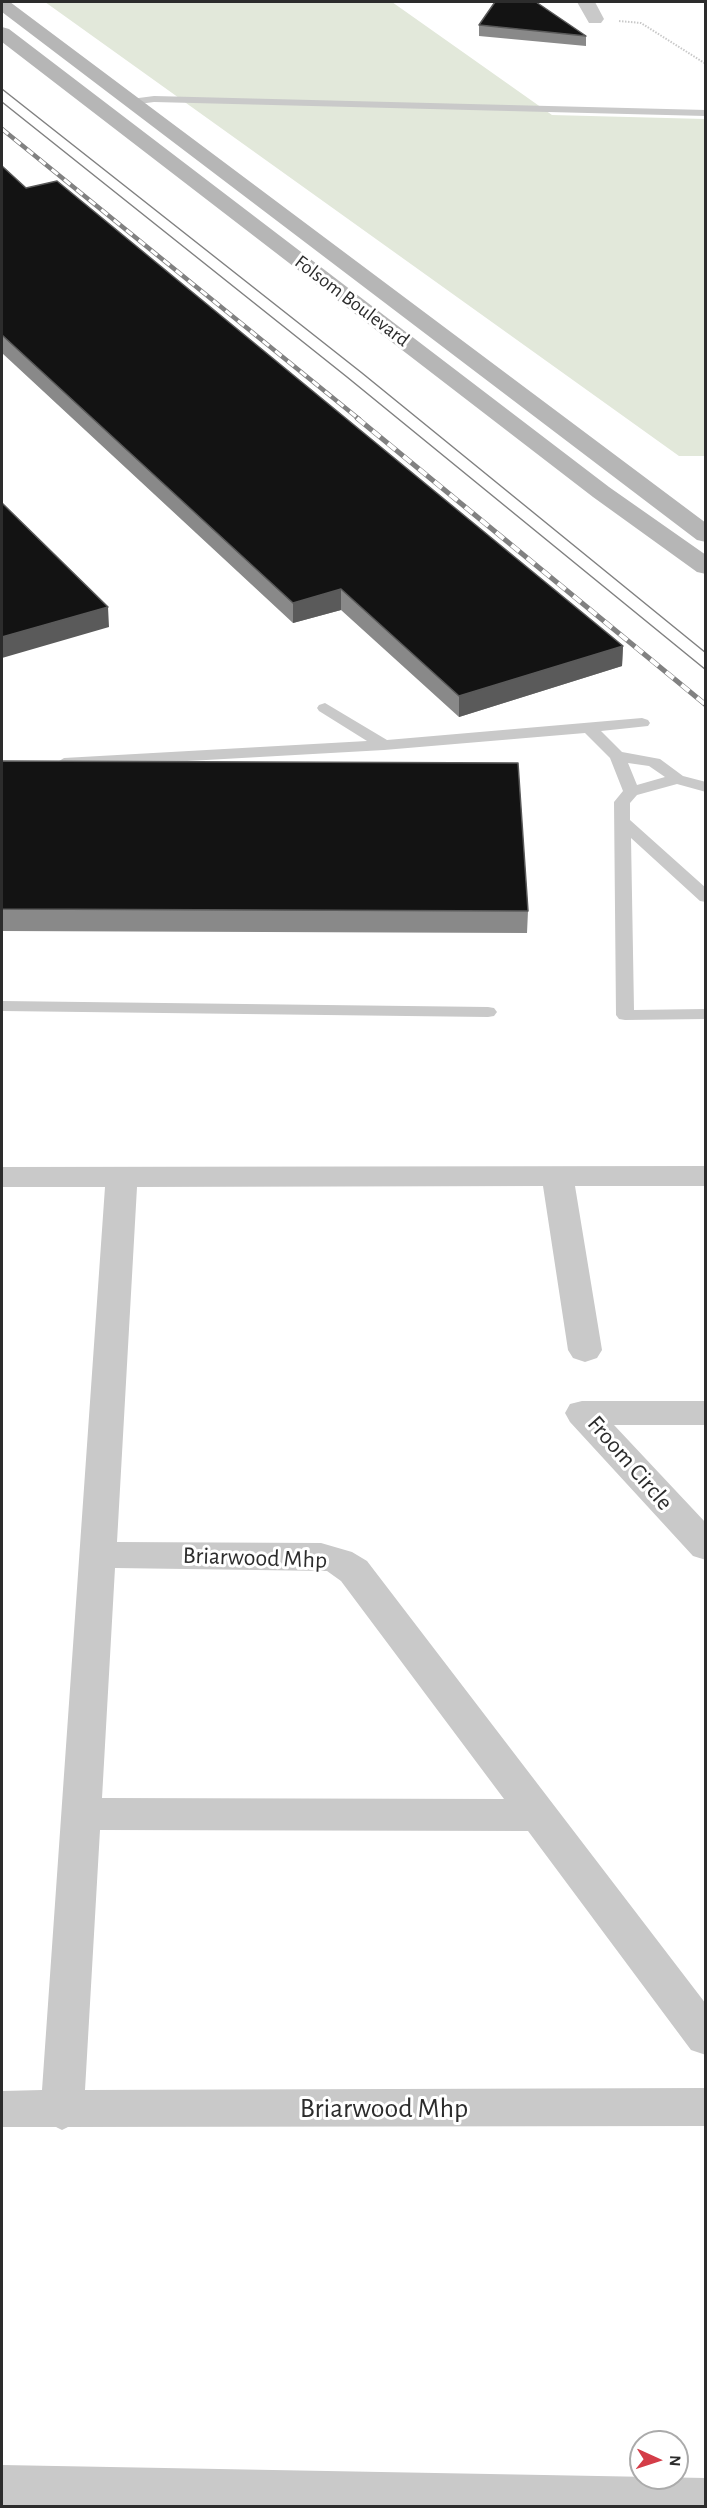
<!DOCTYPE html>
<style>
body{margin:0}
#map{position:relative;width:707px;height:2508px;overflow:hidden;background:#fff;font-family:"Alegreya Sans",sans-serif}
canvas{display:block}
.frame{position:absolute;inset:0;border:3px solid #2c2c2c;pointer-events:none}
.north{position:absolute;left:629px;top:2430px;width:60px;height:60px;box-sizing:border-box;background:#fff;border:2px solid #ababab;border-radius:50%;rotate:93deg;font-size:16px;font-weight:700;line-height:24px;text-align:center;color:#2c2c2c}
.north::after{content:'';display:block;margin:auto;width:21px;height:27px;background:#d43d48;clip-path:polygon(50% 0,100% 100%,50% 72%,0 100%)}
</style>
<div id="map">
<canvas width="707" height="2508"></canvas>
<div class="frame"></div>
<div class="north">N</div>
</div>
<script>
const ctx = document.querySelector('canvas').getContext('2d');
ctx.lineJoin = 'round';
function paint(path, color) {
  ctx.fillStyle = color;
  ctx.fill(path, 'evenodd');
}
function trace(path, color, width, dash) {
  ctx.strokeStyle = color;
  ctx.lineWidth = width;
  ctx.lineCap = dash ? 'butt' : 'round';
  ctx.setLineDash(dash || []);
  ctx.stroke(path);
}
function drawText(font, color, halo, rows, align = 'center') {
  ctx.font = font + ' "Alegreya Sans",sans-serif';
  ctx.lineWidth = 6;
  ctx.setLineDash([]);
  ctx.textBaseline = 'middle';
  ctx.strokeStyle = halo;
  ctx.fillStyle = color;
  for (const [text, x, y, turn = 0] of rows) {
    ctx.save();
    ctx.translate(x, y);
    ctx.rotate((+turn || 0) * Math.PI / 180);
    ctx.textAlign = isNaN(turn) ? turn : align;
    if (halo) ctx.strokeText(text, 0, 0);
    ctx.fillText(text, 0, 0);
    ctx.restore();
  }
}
paint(new Path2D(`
 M45 2H392L552 115 705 119V456H679Z`), '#e2e8da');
trace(new Path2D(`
 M619 21 641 23 706 64`), '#c9c9c9', 2, [1.5, 1.5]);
paint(new Path2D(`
 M154 96 706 110V116L154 102 131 105 125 102 131 99Z
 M325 703 387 740 642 718 648 720 650 723 648 726 601 731 622 752 660 759 683 776 706 782V792L677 784 637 795 630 803V820L706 888V902L700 901 631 838 634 1010 706 1009V1019L625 1020 619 1019 616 1015 614 802 623 791 610 758 585 733 384 750 64 768 56 763 64 758 367 741 319 711 317 708 319 705ZM628 763 649 766 665 777 637 785Z
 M2 1001 488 1007 494 1008 497 1012 494 1016 488 1017 2 1011Z`), '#c9c9c9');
paint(new Path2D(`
 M577 2H595L604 19 601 23H589Z
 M706 1166V1186H575L602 1350 597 1358 585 1362 573 1358 568 1350 543 1186 137 1187 117 1542 321 1543 352 1552 367 1561 706 2004V2055L691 2050 528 1831 100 1830 85 2090 706 2088V2126L68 2127 62 2130 56 2127H2V2091L42 2090 105 1187H2V1167ZM115 1568 327 1571 341 1581 504 1799 102 1798Z
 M582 1401H706V1425H614L706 1523V1560L693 1556 570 1422 565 1413 570 1404Z`), '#c9c9c9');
paint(new Path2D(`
 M2 2465 706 2478V2506H2Z`), '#c9c9c9');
paint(new Path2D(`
 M2 2H10L706 523V542L697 540 2 12Z
 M2 27 9 29 609 487 706 555V574L697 572 593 497 2 42Z`), '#b6b6b6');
trace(new Path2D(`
 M2 89 362 373 706 653
 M2 102 347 377 706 670`), '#818181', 1.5);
const railFar1 = new Path2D(`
 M2 129 359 419`);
const rail = new Path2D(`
 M357 418 706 705`);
trace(railFar1, '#818181', 4.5);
trace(rail, '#818181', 5);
trace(railFar1, '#fff', 3, [8]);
trace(rail, '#fff', 4, [10]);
paint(new Path2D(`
 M479 25 586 36V46L479 36Z
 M2 166 26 188 623 646 622 666 459 717 341 610 293 623 2 353Z
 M2 761 528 911 527 933 2 931Z`), '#898989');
paint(new Path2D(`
 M341 589V610L293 623V603Z
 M108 607 109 627 2 658V637Z
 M623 646 622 666 459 717V696Z`), '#5a5a5a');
const building = new Path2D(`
 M495 2H536L586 36 479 25Z
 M2 166 26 188 57 181 623 646 459 696 341 589 293 603 2 335Z
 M2 503 108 607 2 637Z
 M2 761 518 763 528 911 2 909Z`);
paint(building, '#131313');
trace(building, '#5a5a5a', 1.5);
drawText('20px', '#2c2c2c', '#fff', [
 ["Folsom Boulevard",352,301,37]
]);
drawText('24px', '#2c2c2c', '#fff', [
 ["Froom Circle",630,1463,49],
 ["Briarwood Mhp",255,1558,2]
]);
drawText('28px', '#2c2c2c', '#fff', [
 ["Briarwood Mhp",384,2109]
]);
</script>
